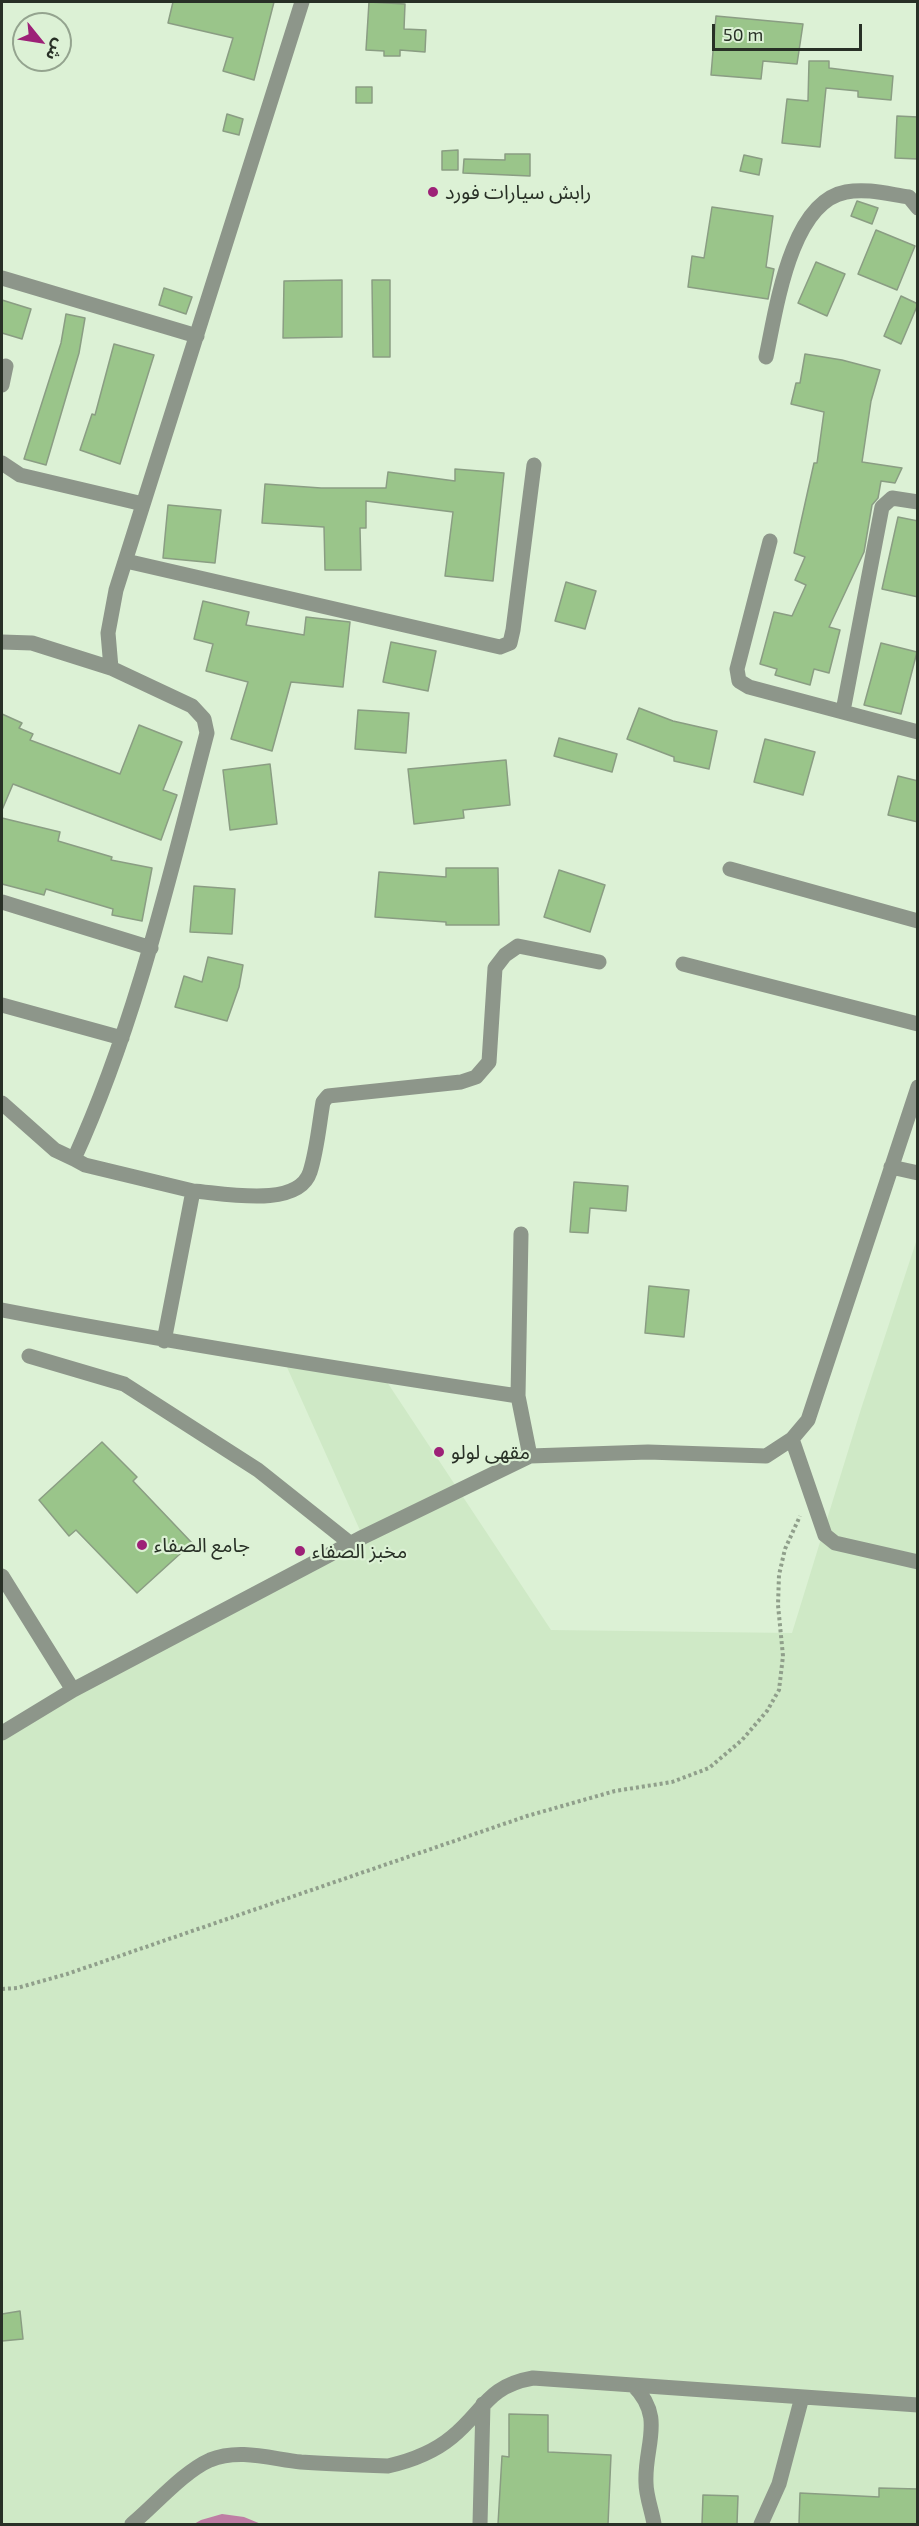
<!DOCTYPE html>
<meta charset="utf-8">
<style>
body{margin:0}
#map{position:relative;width:919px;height:2526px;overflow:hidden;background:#dcf1d5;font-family:"Exo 2","Noto Sans Arabic",sans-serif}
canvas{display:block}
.frame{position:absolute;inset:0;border:3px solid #283026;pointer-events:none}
.north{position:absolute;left:12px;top:12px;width:60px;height:60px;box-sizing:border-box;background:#dcf1d5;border:2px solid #94a48f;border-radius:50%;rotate:120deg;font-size:16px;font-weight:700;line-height:24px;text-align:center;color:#283026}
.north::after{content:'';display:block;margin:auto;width:21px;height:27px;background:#9d2177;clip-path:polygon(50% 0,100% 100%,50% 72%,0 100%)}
.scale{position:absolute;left:712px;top:24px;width:150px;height:27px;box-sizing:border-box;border:3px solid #283026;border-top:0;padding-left:8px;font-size:18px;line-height:21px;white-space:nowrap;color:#283026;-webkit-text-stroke:4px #dcf1d5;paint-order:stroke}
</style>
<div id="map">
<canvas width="919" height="2526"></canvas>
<div class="frame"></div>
<div class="north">ش</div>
<div class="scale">50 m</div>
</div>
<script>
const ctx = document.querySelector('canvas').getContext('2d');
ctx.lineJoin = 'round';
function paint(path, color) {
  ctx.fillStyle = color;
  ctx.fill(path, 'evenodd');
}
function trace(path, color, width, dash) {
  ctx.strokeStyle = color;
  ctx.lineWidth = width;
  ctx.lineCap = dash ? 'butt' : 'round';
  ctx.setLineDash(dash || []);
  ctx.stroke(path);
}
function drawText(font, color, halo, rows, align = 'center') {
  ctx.font = font + ' "Exo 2","Noto Sans Arabic",sans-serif';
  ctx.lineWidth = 4.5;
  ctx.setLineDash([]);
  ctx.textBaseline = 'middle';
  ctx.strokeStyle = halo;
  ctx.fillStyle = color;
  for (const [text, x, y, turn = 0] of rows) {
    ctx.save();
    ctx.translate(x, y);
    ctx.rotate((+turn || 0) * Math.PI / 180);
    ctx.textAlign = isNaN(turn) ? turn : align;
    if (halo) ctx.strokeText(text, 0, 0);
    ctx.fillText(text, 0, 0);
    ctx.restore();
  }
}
paint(new Path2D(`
 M917 1239V2524H2V1733L363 1537 286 1365 387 1382 551 1630 792 1633 861 1409Z`), '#cfe9c6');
paint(new Path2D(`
 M222 2514 244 2517 261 2524H194L201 2520Z`), '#be7ea4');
const building = new Path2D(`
 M173 2H274L254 80 223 71 233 38 168 23Z
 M369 2 405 4 404 29 426 30 425 52 400 50V56H384V51L366 50Z
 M716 16 803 24 797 64 763 61 761 79 711 75Z
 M809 61H829V68L893 76 891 100 858 97V91L826 88 820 147 782 143 787 99 808 101Z
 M356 87H372V103H356Z
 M227 114 243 119 239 135 223 131Z
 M897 116 918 117V159L895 158Z
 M458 150V170H442V151Z
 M505 154H530V176L463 173 464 159 505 160Z
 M744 155 762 159 759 175 740 171Z
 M857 201 878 208 872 224 851 216Z
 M712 207 773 216 766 267 774 269 768 299 688 287 692 256 704 258Z
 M876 230 915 246 897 290 858 274Z
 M816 262 845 274 827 316 798 303Z
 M342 280V337L283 338 284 281Z
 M372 280H390V357H373Z
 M164 288 192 297 186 314 159 305Z
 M901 296 918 304 901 344 884 336Z
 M2 300 31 309 22 339 2 333Z
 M66 314 85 318 79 353 46 465 24 459 61 343Z
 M114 344 154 355 120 464 80 450 92 414 95 415Z
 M805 354 842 360 880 370 871 401 862 462 902 468 895 483 881 481 878 498 872 505 864 552 829 627 840 630 829 673 814 669 810 685 775 675 777 669 760 664 774 612 792 616 806 585 795 580 805 557 794 553 814 463H817L824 412 791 404 796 383H800Z
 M455 469 504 473 493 581 445 576 453 512 366 501V528H360L361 570H325L324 527 262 523 265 484 321 488H386L388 472 455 481Z
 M168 505 221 510 215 563 163 558Z
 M898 517 918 521V597L882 589Z
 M566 582 596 591 585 629 555 621Z
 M203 601 249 612 246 625 304 635 306 617 350 622 343 687 291 682 272 751 231 739 248 682 206 671 213 644 194 639Z
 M391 642 436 651 428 691 383 682Z
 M881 643 917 652 901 714 864 705Z
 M639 708 673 721 717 731 709 769 674 761V757L627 739Z
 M358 710 409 713 406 753 355 749Z
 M2 714 22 723 19 728 33 734 30 740 120 774 139 725 182 742 163 790 177 795 161 840 13 784 2 810Z
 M559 738 617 754 612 772 554 756Z
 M765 739 815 752 803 795 754 782Z
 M506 760 510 805 463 810 464 818 414 824 408 769Z
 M270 764 277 824 230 830 223 770Z
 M898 776 918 781V822L888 815Z
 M2 818 60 832 58 841 112 857 111 860 152 868 142 921 112 915 113 909 46 889 44 895 2 884Z
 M446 868H498L499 925H446V922L375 917 379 872 446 877Z
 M559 870 605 885 590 932 544 917Z
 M194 886 235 889 232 934 190 932Z
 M208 957 243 965 239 987 227 1021 175 1007 184 976 202 982Z
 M574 1182 628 1186 626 1211 590 1208 588 1233 570 1232Z
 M649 1286 689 1290 684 1337 645 1333Z
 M102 1442 137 1477 133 1481 192 1543 137 1593 76 1530 69 1536 39 1500Z
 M20 2311 23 2339 2 2341V2314Z
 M509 2414 548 2415V2452L611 2455 608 2524H498L502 2456 509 2457Z
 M879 2488 918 2489V2524H799L800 2493 879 2497Z
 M703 2495 738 2496 737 2524H702Z`);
paint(building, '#9ac58a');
trace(building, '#8a9d83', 1.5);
trace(new Path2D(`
 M2 1989 17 1988 67 1974 527 1816 615 1791 672 1782 709 1768 742 1740 767 1711 779 1690 783 1656 778 1605 779 1575 785 1549 800 1516`), '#909f8b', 4, [3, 3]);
trace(new Path2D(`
 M2 278 197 336
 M766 357C776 311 790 202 846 192 867 188 888 194 909 197L918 208
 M2 385 6 366
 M2 463 20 475 143 504
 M770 541 737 669 739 681 749 687 918 732
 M126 561 500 647 510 643 513 630 534 465
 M2 642 32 643 111 668
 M843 711 882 507 892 498 918 502
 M730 869 918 921
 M2 902 151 948
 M683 964 918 1024
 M2 1005 122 1038
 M2 1103 55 1150 74 1159C136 1023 169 878 207 733L204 719 192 706 111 668 108 633 116 590 302 2
 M74 1159 85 1165 193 1191 164 1341
 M891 1167 918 1173
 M193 1191C223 1193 298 1209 310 1172 317 1150 319 1125 323 1102L328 1096 461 1082 476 1077 489 1062 495 968 505 955 518 946 599 962
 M2 1310C173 1343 346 1370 518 1396L530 1456
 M29 1356 124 1384 258 1470 351 1544
 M518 1396 521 1234
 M792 1439 825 1535 835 1543 918 1562
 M2 1576 73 1690
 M2 1733 73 1690 363 1537 530 1456 648 1452 766 1456 792 1439 808 1420 918 1087
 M633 2385C666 2418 644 2445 646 2483 646 2496 652 2511 654 2524
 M132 2524C155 2505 183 2472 210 2460 239 2448 272 2459 301 2462 330 2464 359 2465 388 2466 410 2461 434 2452 452 2437 484 2411 487 2386 533 2378L918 2405
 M480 2524 483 2404
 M761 2524 779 2484 802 2397`), '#8d968a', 15);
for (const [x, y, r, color] of [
 [433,192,6,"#9d2177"],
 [439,1452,6,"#9d2177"],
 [142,1545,6,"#9d2177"],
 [300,1551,6,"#9d2177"]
]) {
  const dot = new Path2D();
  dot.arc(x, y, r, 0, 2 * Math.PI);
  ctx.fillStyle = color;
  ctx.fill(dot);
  trace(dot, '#dcf1d5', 2);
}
drawText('20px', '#283026', '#dcf1d5', [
 ["رابش سيارات فورد",445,192],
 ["مقهى لولو",451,1452],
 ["جامع الصفاء",154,1545],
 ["مخبز الصفاء",312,1551]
], 'left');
</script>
